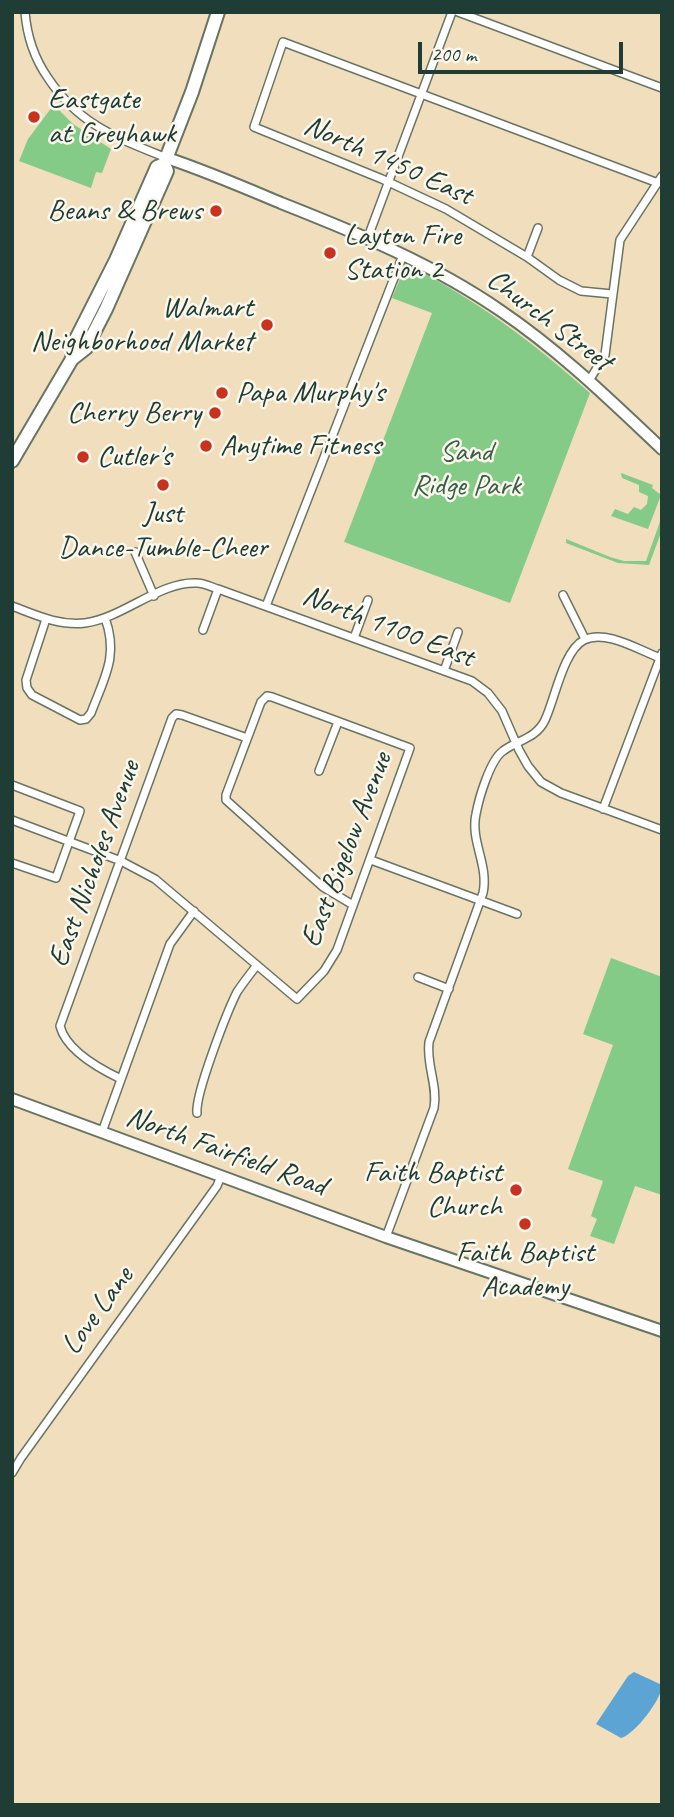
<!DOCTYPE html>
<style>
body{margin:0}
#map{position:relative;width:674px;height:1817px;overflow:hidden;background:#f0debc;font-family:Caveat,sans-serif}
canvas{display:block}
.frame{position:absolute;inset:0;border:14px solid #1f3d34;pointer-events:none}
.scale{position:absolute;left:418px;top:42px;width:205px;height:32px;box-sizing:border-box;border:4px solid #1f3d34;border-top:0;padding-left:9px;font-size:21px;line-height:24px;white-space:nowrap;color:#1f3d34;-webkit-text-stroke:5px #fbf7ec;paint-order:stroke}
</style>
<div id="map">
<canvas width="674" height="1817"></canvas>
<div class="frame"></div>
<div class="scale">200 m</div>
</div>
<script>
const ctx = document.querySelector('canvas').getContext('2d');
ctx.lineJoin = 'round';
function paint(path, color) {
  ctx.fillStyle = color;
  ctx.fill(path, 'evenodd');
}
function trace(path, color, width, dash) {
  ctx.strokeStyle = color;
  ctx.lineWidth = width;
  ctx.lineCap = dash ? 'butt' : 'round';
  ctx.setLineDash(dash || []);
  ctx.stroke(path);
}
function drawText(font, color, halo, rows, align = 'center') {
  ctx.font = font + ' Caveat,sans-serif';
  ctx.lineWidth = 5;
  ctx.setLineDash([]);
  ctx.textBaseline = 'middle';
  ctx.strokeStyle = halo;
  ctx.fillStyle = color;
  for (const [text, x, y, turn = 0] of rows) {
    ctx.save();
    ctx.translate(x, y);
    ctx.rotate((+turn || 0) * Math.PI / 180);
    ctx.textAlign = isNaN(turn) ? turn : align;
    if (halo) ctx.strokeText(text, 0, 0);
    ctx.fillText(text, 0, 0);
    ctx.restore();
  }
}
paint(new Path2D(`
 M52 107H56L73 124 111 149 102 173 96 172 91 188 19 161 28 139Z
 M406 264C477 300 530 340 590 393L510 603 344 542 432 313 392 298Z
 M621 473 653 485 652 488 661 495 648 529 611 516 615 509 628 514 634 507 641 510 647 504 648 496 639 492V485L622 478Z
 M662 516V530L649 565 618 563 566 543V539L610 557 624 561H646Z
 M611 958 662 977V1195L635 1186 614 1244 590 1236 597 1219 591 1216 603 1181 568 1169 613 1045 583 1034Z`), '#83cb87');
paint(new Path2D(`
 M634 1672 662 1685C662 1699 635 1734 621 1738L596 1724 628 1676Z`), '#5ca4d3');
const street = new Path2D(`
 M25 12C27 37 34 58 48 78 79 125 117 138 167 158
 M458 12 662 88
 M368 237 452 12
 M527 257 538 228
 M612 294 581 291 559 280 527 257 446 209 382 179 254 127 283 42 658 183
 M590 379 605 355 620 240 662 176
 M135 552 154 596
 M563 595 585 639
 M12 606C36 615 59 626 85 623 123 618 160 581 197 583 204 583 211 587 218 589L472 681 488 693 502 711 519 750 528 766 541 782 561 793 662 830
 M266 606 403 255
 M46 619 26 680 27 688 32 695 80 720 86 719 91 713C104 678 119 656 105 618
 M203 630 218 589
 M354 638 368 600
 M444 671 458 632
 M319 771 338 722
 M12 785 80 811 56 878 12 863
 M603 809 662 653
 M12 820 121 861 155 879 297 999 324 971 337 950 410 748 272 697 267 696 261 702 226 795V800L323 887 353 905
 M371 860 517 914
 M418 977 449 989
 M121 1079C100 1069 66 1050 60 1026L172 718 176 714 182 715 247 738
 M197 1113C195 1094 227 1012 237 992 243 983 250 974 257 965
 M102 1132 170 944 194 911
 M386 1237 434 1108C438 1085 426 1065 429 1042L483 893C489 865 470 841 476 814 479 798 490 760 503 751 517 740 536 739 545 720 555 699 563 651 584 640 605 629 639 650 660 658
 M12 1473 21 1458 217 1186 221 1176`);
const secondary = new Path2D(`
 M167 158C206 171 243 187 281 203 357 233 433 264 501 311 560 351 610 400 662 449
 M12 1099 386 1237 662 1331`);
const primary = new Path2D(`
 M164 164 192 92 218 12
 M12 461 72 359 86 348 106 309 167 171 164 164 157 167 116 260 74 343 72 359`);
trace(street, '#687564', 10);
trace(secondary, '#687564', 14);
trace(primary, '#687564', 16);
trace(street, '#fff', 7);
trace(secondary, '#fff', 10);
trace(primary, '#fff', 12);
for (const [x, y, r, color] of [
 [34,117,7,"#c8321e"],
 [216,211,7,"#c8321e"],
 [330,253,7,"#c8321e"],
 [267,325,7,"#c8321e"],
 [222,393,7,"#c8321e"],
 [215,413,7,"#c8321e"],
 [206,446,7,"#c8321e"],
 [83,457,7,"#c8321e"],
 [163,485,7,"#c8321e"],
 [516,1190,7,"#c8321e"],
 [525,1224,7,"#c8321e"]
]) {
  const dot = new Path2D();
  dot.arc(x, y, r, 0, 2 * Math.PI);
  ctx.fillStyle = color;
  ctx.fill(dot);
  trace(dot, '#fbf7ec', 2.5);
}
drawText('30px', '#1f3d34', '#fbf7ec', [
 ["Eastgate",48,100],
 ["at Greyhawk",48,134],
 ["Beans & Brews",202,211,"right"],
 ["Layton Fire",344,236],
 ["Station 2",344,270],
 ["Walmart",253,308,"right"],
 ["Neighborhood Market",253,342,"right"],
 ["Papa Murphy's",236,393],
 ["Cherry Berry",201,413,"right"],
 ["Anytime Fitness",220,446],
 ["Cutler's",97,457],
 ["Just",163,514,"center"],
 ["Dance-Tumble-Cheer",163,548,"center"],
 ["Faith Baptist",502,1173,"right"],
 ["Church",502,1207,"right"],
 ["Faith Baptist",525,1253,"center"],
 ["Academy",525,1287,"center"]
], 'left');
drawText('30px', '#1f3d34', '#fbf7ec', [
 ["North 1450 East",388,161,24],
 ["Church Street",549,321,37],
 ["North 1100 East",388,627,21],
 ["East Bigelow Avenue",347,850,-69],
 ["East Nicholes Avenue",95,864,-70],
 ["North Fairfield Road",226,1152,20],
 ["Love Lane",98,1311,-54]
]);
drawText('30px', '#386049', '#fbf7ec', [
 ["Sand",466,452],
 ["Ridge Park",466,486]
]);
</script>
